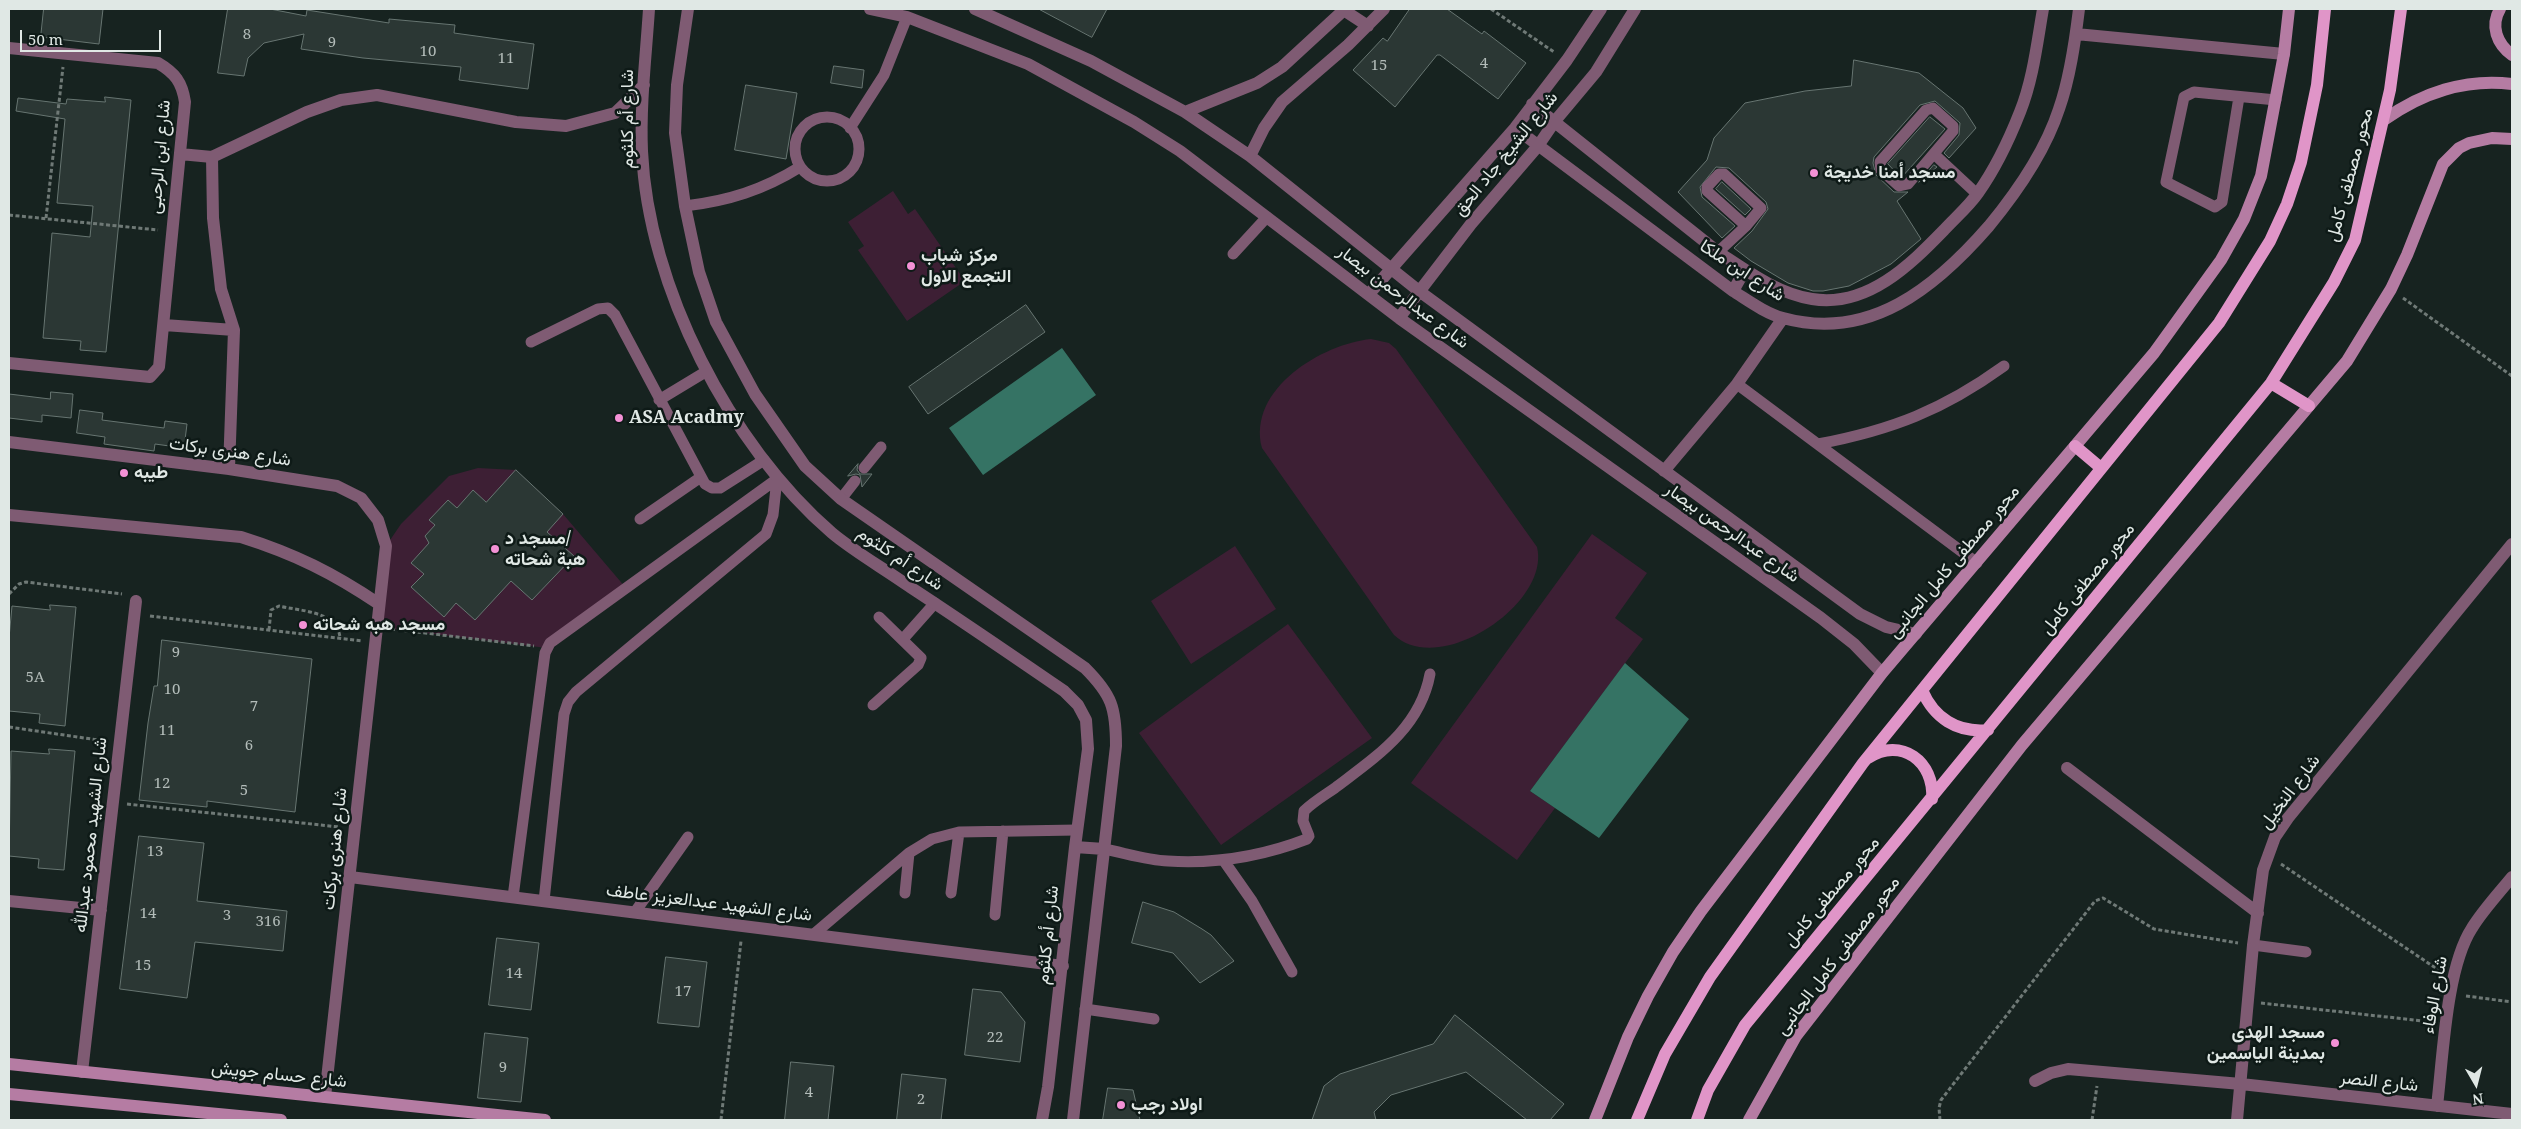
<!DOCTYPE html>
<meta charset="utf-8">
<style>
body{margin:0}
#map{position:relative;width:2521px;height:1129px;overflow:hidden;background:#172320;font-family:"Noto Serif",serif}
canvas{display:block}
.frame{position:absolute;inset:0;border:10px solid #e0e8e5;pointer-events:none}
.north{position:absolute;left:2451px;top:1059px;width:50px;height:50px;-webkit-text-stroke:4px #0e1a17;paint-order:stroke;rotate:172deg;font-size:14px;font-weight:700;line-height:20px;text-align:center;color:#e0e8e5}
.north::after{content:'';display:block;margin:auto;width:18px;height:22px;background:#e0e8e5;clip-path:polygon(50% 0,100% 100%,50% 72%,0 100%)}
.scale{position:absolute;left:20px;top:30px;width:141px;height:22px;box-sizing:border-box;border:2px solid #e0e8e5;border-top:0;padding-left:6px;font-size:15px;line-height:18px;white-space:nowrap;color:#e0e8e5;-webkit-text-stroke:4px #0e1a17;paint-order:stroke}
</style>
<div id="map">
<canvas width="2521" height="1129"></canvas>
<div class="frame"></div>
<div class="north">N</div>
<div class="scale">50 m</div>
</div>
<script>
const ctx = document.querySelector('canvas').getContext('2d');
ctx.lineJoin = 'round';
function paint(path, color) {
  ctx.fillStyle = color;
  ctx.fill(path, 'evenodd');
}
function trace(path, color, width, dash) {
  ctx.strokeStyle = color;
  ctx.lineWidth = width;
  ctx.lineCap = dash ? 'butt' : 'round';
  ctx.setLineDash(dash || []);
  ctx.stroke(path);
}
function drawText(font, color, halo, rows, align = 'center') {
  ctx.font = font + ' "Noto Serif",Vazirmatn,serif';
  ctx.lineWidth = 5;
  ctx.setLineDash([]);
  ctx.textBaseline = 'middle';
  ctx.strokeStyle = halo;
  ctx.fillStyle = color;
  for (const [text, x, y, turn = 0] of rows) {
    ctx.save();
    ctx.translate(x, y);
    ctx.rotate((+turn || 0) * Math.PI / 180);
    ctx.textAlign = isNaN(turn) ? turn : align;
    if (halo) ctx.strokeText(text, 0, 0);
    ctx.fillText(text, 0, 0);
    ctx.restore();
  }
}
paint(new Path2D(`
 M893 191 908 214 915 209 965 281 907 321 858 250 864 246 848 222Z
 M1371 339 1389 343 1396 349 1537 547C1551 603 1440 678 1394 635L1262 448C1247 389 1322 344 1371 339Z
 M478 468 516 470 563 514 626 588 547 648 377 627 386 546 401 524 449 476Z
 M1592 534 1647 573 1615 618 1643 639 1530 791 1555 808 1517 860 1411 783Z
 M1235 546 1276 609 1191 664 1151 601Z
 M1288 624 1372 738 1221 845 1139 733Z`), '#3d1f34');
paint(new Path2D(`
 M1062 348 1096 395 983 475 949 428Z
 M1625 663 1689 719 1599 838 1530 791Z`), '#357364');
const building = new Path2D(`
 M44 9H103L99 44 41 37Z
 M228 9H270L306 16 307 10 389 23V19L455 25 454 33 534 44 528 89 459 80 461 67 363 58 301 49 304 34 264 43 248 58 244 76 218 73Z
 M1039 9H1107L1092 37Z
 M1410 9H1447L1482 34 1484 31 1526 63 1498 99 1440 55H1437L1395 107 1353 70 1383 38 1387 41Z
 M1854 60 1919 73 1963 108 1976 128 1949 158 1944 153 1959 135 1960 123 1935 101 1920 105 1874 157 1873 163 1876 175 1894 192H1908L1897 201 1921 239 1891 264 1849 286 1823 291H1813L1788 283 1751 261 1734 248 1752 231 1768 209 1766 202 1729 168 1716 167 1700 187 1702 197 1735 226 1722 238 1678 192 1707 160 1714 138 1745 103 1805 91 1851 86Z
 M834 66 864 70 862 88 831 83Z
 M746 85 797 93 786 159 735 150Z
 M105 97 131 100 106 352 80 350 81 341 43 338 52 233 90 237 93 206 57 203 65 119 16 111 18 98 66 104 67 99 105 102Z
 M1930 117 1945 129 1901 178 1888 164Z
 M1934 165 1937 167 1919 182Z
 M1722 182 1751 209 1745 215 1716 189Z
 M1026 305 1045 332 928 414 909 387Z
 M51 392 73 394 71 418 42 415V422L9 418V394L50 399Z
 M80 410 103 413 102 420 164 428 165 421 187 424 184 448 155 444 154 451 104 444 105 437 77 433Z
 M858 464 857 470 860 474H872L862 487 860 475 856 474 848 476Z
 M516 470 563 514 547 532 574 556 532 600 511 581 475 620 456 603 444 617 411 587 424 574 411 563 429 543 425 536 435 525 429 520 448 500 457 508 473 490 486 502Z
 M50 605 76 607 65 726 39 723 40 714 9 711V638L12 606 50 610Z
 M162 640 312 659 295 812 207 801V807L139 800 148 723 154 686H157Z
 M49 749 75 751 64 870 38 868 39 859 9 856 11 751 49 754Z
 M139 836 204 843 197 901 287 911 283 951 195 942 187 998 120 989Z
 M1143 902 1174 912 1202 929 1211 935 1234 961 1200 983 1173 953 1132 943Z
 M497 938 539 943 531 1010 489 1005Z
 M666 957 707 962 699 1027 658 1023Z
 M973 989 1001 992 1025 1022 1020 1062 965 1055Z
 M1455 1015 1564 1104 1550 1120H1527L1466 1072 1391 1095 1374 1112 1376 1120H1312L1324 1086 1333 1079 1340 1074 1433 1044Z
 M485 1033 528 1038 521 1102 478 1098Z
 M791 1062 834 1066 828 1120H785Z
 M902 1074 946 1079 941 1120H897Z
 M1108 1088 1133 1090 1140 1120H1103Z`);
paint(building, '#2b3734');
trace(building, '#677571', 1);
trace(new Path2D(`
 M1491 9 1554 52
 M9 215 158 230
 M46 218 63 67
 M2403 298 2512 376
 M9 594 19 584 26 582 122 594
 M150 616 362 641
 M391 629 534 646
 M269 630 271 610 279 606C300 611 338 611 340 638
 M9 727 105 741
 M127 804 339 827
 M2281 864 2440 971
 M2466 996 2512 1002
 M2261 1003 2432 1022
 M721 1120 741 941
 M1940 1120 1939 1108 1941 1100 2095 901 2103 898 2154 929 2238 943
 M2092 1120 2097 1086`), '#6f7976', 3, [4, 2.5]);
trace(new Path2D(`
 M2239 97 2222 202 2215 207 2166 182 2184 97 2194 92 2276 100
 M1933 108 1953 126V131L1908 184 1899 186 1881 170 1880 162 1926 110Z
 M795 149a32 32 0 1 1 64 0a32 32 0 1 1-64 0Z
 M850 128 884 75 907 17
 M1934 154 1977 194
 M685 206C728 201 763 190 800 167
 M1718 252 1746 226 1761 208 1724 174H1719L1707 187V191L1746 226
 M1233 254 1267 217
 M531 342 598 309 608 308 615 315 705 484 712 488H720L764 460
 M1737 384 1977 563
 M659 400 707 371
 M1818 444C1892 430 1943 410 2004 366
 M864 468 881 447
 M841 499 855 481
 M640 519 701 477
 M903 639 935 603
 M873 705 918 665 921 658 879 617
 M1104 849C1125 853 1147 860 1168 861 1216 864 1263 856 1307 839L1309 836 1303 821 1304 811C1313 802 1325 795 1335 788 1377 756 1420 728 1430 674
 M1224 861 1252 901 1292 972
 M905 893 909 853
 M951 893 959 832
 M513 897 545 653 550 643 777 479
 M544 901 564 714 568 702 576 692 766 534 773 515 777 479
 M635 912 688 837
 M995 915 1003 831
 M814 934 909 853 932 839 959 832 1077 830
 M2253 945 2306 952
 M1085 1009 1154 1019`), '#7f5b73', 11);
trace(new Path2D(`
 M649 9C646 56 640 104 642 151 648 287 730 445 832 533 856 553 885 569 910 587 962 621 1013 656 1064 691L1078 705 1086 720 1088 749 1075 847 1048 1087 1042 1120
 M688 9 677 85 675 133 685 206 699 272 716 322 755 394 805 466 841 499 1085 668C1112 695 1116 708 1116 746L1073 1120
 M870 9 907 17 1028 64 1134 122 1180 151 1399 318 1821 618 1854 644 1882 673
 M975 9 1091 61 1185 112 1250 156 1419 291 1860 614 1886 627 1916 634
 M1342 9 1368 26
 M2076 34 2284 54
 M9 48 158 63C175 73 182 82 185 102L159 367 150 377 9 363
 M1532 104 1718 252C1747 271 1778 294 1812 299 1867 308 1910 265 1944 230 1955 218 1969 206 1978 193 1995 169 2009 140 2020 112 2033 80 2037 43 2043 9
 M1185 112 1257 83 1282 67 1345 9
 M1515 128 1733 291C1749 301 1765 313 1783 318 1870 342 1936 287 1989 226 2017 192 2045 152 2059 109 2070 78 2075 42 2079 9
 M180 154 212 157
 M1250 156 1264 128 1282 102 1348 45 1384 9
 M1733 291 1745 270
 M1369 294 1515 128 1567 60 1601 9
 M1399 318 1471 224 1538 146 1555 121 1596 72 1635 9
 M164 325 234 330
 M9 442 229 469 337 486 361 498 378 520 386 546 325 1097
 M229 469 234 330 221 289 213 218 212 157 307 112 341 100 377 95 516 122 566 126 615 113 644 85
 M1664 471 1737 384 1783 318
 M9 515 241 537C295 554 333 573 379 604
 M2067 768 2258 913
 M1075 847 1104 849
 M350 877 1063 966
 M9 901 101 910
 M82 1072 136 601
 M2035 1081 2051 1073 2068 1069 2241 1084 2512 1114
 M2437 1106C2443 1057 2446 968 2472 928 2483 910 2499 893 2512 877
 M2237 1120 2253 945 2263 870 2275 837 2288 818 2512 544`), '#7f5b73', 12);
trace(new Path2D(`
 M2500 9C2490 26 2497 44 2512 55
 M2384 120C2421 93 2466 78 2512 84
 M9 1064 545 1120
 M9 1094 281 1120
 M1595 1120 1628 1037 1648 996 1673 952 1701 911 1882 673 2154 353 2221 260 2244 219 2261 176 2284 54 2289 9
 M1749 1120 1796 1036 2022 745 2347 361 2391 289 2407 255 2443 164 2459 148 2469 143 2492 138 2512 139`), '#b57ca3', 12);
trace(new Path2D(`
 M2271 383 2309 406
 M2075 446 2101 468
 M1922 690C1934 718 1957 733 1988 730
 M1868 758C1901 736 1935 762 1932 799
 M1637 1120 1665 1054 1710 977 1863 763 2219 323 2270 241 2287 204 2301 162 2317 85 2325 9
 M1697 1120 1708 1090 1745 1025 2271 383 2334 282 2355 240 2390 90 2401 9`), '#e095c8', 12);
for (const [x, y, r, color] of [
 [1814,173,5,"#f391d5"],
 [911,266,5,"#f391d5"],
 [619,418,5,"#f391d5"],
 [124,473,5,"#f391d5"],
 [495,549,5,"#f391d5"],
 [303,625,5,"#f391d5"],
 [2335,1043,5,"#f391d5"],
 [1121,1105,5,"#f391d5"]
]) {
  const dot = new Path2D();
  dot.arc(x, y, r, 0, 2 * Math.PI);
  ctx.fillStyle = color;
  ctx.fill(dot);
  trace(dot, '#0e1a17', 2);
}
drawText('15px', '#b3bcb9', null, [
 ["8",247,35],
 ["9",332,43],
 ["10",428,52],
 ["11",506,59],
 ["4",1484,64],
 ["15",1379,66],
 ["9",176,653],
 ["5A",35,678],
 ["10",172,690],
 ["7",254,707],
 ["11",167,731],
 ["6",249,746],
 ["12",162,784],
 ["5",244,791],
 ["13",155,852],
 ["14",148,914],
 ["3",227,916],
 ["316",268,922],
 ["15",143,966],
 ["14",514,974],
 ["17",683,992],
 ["22",995,1038],
 ["9",503,1068],
 ["4",809,1093],
 ["2",921,1100]
]);
drawText('18px', '#e0e8e5', '#0e1a17', [
 ["شارع أم كلثوم",628,119,-90],
 ["شارع الشيخ جاد الحق",1506,154,-51],
 ["شارع ابن الرحبى",160,157,-85],
 ["محور مصطفى كامل",2350,175,-75],
 ["شارع ابن ملكا",1742,271,33],
 ["شارع عبدالرحمن بيصار",1403,297,37],
 ["شارع هنرى بركات",230,452,8],
 ["شارع عبدالرحمن بيصار",1732,533,35],
 ["شارع أم كلثوم",900,559,34],
 ["محور مصطفى كامل الجانبى",1954,562,-50],
 ["محور مصطفى كامل",2088,579,-51],
 ["شارع النخيل",2290,792,-53],
 ["شارع الشهيد محمود عبدالله",91,835,-84],
 ["شارع هنرى بركات",335,849,-84],
 ["محور مصطفى كامل",1832,892,-50],
 ["شارع الشهيد عبدالعزيز عاطف",709,903,7],
 ["شارع أم كلثوم",1048,935,-84],
 ["محور مصطفى كامل الجانبى",1838,956,-53],
 ["شارع الوفاء",2435,995,-80],
 ["شارع حسام جويش",279,1075,6],
 ["شارع النصر",2379,1082,6]
]);
drawText('bold 18px', '#e0e8e5', '#0e1a17', [
 ["مسجد أمنا خديجة",1824,173],
 ["مركز شباب",921,256],
 ["التجمع الاول",921,277],
 ["ASA Acadmy",629,418],
 ["طيبه",134,473],
 ["مسجد د/",505,539],
 ["هبة شحاته",505,560],
 ["مسجد هبه شحاته",313,625],
 ["مسجد الهدى",2325,1033,"right"],
 ["بمدينة الياسمين",2325,1054,"right"],
 ["اولاد رجب",1131,1105]
], 'left');
</script>
